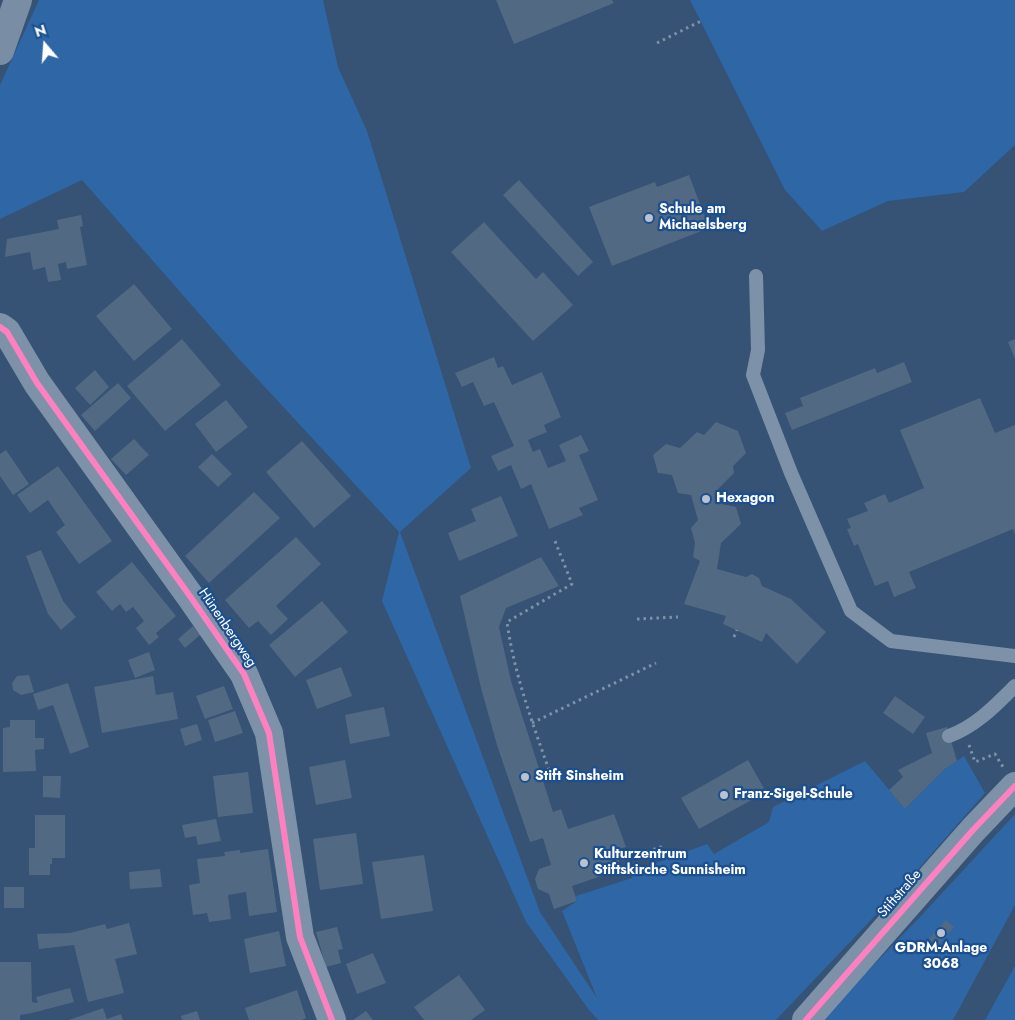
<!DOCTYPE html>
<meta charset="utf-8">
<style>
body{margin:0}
#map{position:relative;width:1015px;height:1020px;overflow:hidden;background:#365274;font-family:Jost,sans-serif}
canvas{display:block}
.north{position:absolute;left:20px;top:20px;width:50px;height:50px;-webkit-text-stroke:4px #1b4f8f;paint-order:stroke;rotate:342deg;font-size:14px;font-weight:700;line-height:20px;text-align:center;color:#fff}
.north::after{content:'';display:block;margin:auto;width:18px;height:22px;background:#fff;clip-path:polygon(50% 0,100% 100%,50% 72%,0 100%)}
</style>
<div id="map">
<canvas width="1015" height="1020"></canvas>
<div class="north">N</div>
</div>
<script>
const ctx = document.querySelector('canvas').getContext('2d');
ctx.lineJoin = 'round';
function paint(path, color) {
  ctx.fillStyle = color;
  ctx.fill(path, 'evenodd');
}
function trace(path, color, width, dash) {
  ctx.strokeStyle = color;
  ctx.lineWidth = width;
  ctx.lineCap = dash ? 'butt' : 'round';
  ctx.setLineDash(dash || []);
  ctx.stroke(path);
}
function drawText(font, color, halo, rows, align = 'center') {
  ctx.font = font + ' Jost,sans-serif';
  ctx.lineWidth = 4.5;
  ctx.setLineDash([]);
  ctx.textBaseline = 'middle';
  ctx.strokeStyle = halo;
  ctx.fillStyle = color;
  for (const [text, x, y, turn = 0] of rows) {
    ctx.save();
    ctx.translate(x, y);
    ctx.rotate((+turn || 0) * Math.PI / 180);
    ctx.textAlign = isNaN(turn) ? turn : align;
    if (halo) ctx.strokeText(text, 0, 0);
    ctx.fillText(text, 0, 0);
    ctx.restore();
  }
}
paint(new Path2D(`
 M39 0H323L338 67 367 131 471 468 400 532 540 912 597 998 562 911 577 901 576 896 632 878 631 872 707 844 714 854 769 822 773 807 865 761 905 809 945 769 964 756 985 793 907 882 776 1020H598L589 1010 526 922 382 601 399 532 238 358 82 180 0 219V85Z
 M690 0H1015V145L964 192 888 201 822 231 785 190Z
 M1015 814V905L953 1020H820L920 917Z
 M1015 966V1020H985Z`), '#2f66a5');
paint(new Path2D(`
 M496 0H612L614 3 514 44Z
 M689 175 709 228 612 266 589 207 655 182 657 187Z
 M519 180 593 262 578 276 503 195Z
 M81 215 83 226 80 227 87 265 67 269 66 262 58 264 61 280 48 282 45 267 33 270 30 252 5 257 7 239 59 229 57 220Z
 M484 222 536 279 543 272 573 305 533 341 451 252Z
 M134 284 172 329 134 361 96 316Z
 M182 339 221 385 165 431 127 386Z
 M1015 339V359L1008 342Z
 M494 357 498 368 503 366 512 385 542 372 561 417 544 425 547 432 528 440 533 452 540 449 548 468 566 461 559 445 581 435 589 451 579 455 598 500 579 508 583 515 549 529 531 484 521 489 511 465 498 471 491 456 514 446 494 402 484 406 473 382 462 387 455 373Z
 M904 362 912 382 792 430 785 413 803 406 800 398 875 368 877 373Z
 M95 370 109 387 90 405 75 388Z
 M118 383 131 398 95 431 81 415Z
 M980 398 995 433 1015 425V534L1013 529 909 572 916 588 894 597 888 581 875 586 858 544 854 546 847 529 851 528 847 519 868 511 864 503 885 494 889 503 924 488 900 430Z
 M226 400 248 427 216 452 195 424Z
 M716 422 738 431 746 453 733 466 734 473 718 489 722 504 736 507 741 524 721 543 717 569 746 577 752 574 759 578 762 586 791 599 826 632 797 664 766 633 762 642 723 624 726 616 684 604 700 561 693 557 695 543 691 528 698 520 691 495 678 493 672 475 658 473 653 455 666 444 680 448 697 432 704 435Z
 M134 439 149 455 126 475 111 459Z
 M302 441 351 496 314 528 266 472Z
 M6 450 29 484 13 495 0 476V454Z
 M212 454 232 474 218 487 198 467Z
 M58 466 112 541 79 564 56 532 65 525 48 500 30 513 17 495Z
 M254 492 280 518 209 583 185 556Z
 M501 496 518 536 459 561 448 533 476 521 471 509Z
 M296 537 321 564 276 606 288 619 271 635 258 621 249 628 225 600Z
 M41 550 63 601 76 617 61 630 48 614 26 556Z
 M541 557 559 586 506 608 499 627 511 681 553 812 561 809 568 829 614 814 626 847 613 851 619 870 572 886 577 901 554 909 549 894 538 889 535 879 539 869 551 865 543 838 530 842 497 745 481 688 460 596Z
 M132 562 176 616 156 633 159 637 149 645 136 628 144 621 133 607 126 612 120 604 112 611 96 592Z
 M322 601 348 632 295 677 269 645Z
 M193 626 200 635 185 648 178 639Z
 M149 652 155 670 135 678 128 660Z
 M341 667 352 696 317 709 306 680Z
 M29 675 34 692 21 695 13 690 12 683 17 676Z
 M153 676 156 695 173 692 178 719 102 733 94 687Z
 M68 683 89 747 70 754 53 705 38 710 33 694Z
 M224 686 233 709 205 719 196 696Z
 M895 696 925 717 913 734 883 713Z
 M384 707 390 736 350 744 345 715Z
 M235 711 243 733 215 742 208 720Z
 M10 720H35V738H44V749L35 750 36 771 3 772V728L10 727Z
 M197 724 202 740 185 746 180 729Z
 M947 727 957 761 945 769 905 809 889 790 903 777 898 770 932 753 926 733Z
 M345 760 352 798 316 805 309 767Z
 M748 760 766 792 699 829 681 798Z
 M248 772 253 813 218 817 213 776Z
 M43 776H61L60 798 43 797Z
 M35 815H65V858H52V864H50V875H29V848H35Z
 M216 819 221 841 198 845 196 836 185 838 182 825Z
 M356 833 363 884 320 890 313 839Z
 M268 849 277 912 249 916 246 892 228 895 231 919 209 922 207 913 193 915 189 885 200 883 197 859 225 856 224 852 240 850V853Z
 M424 855 433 911 381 919 372 862Z
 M160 869 162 887 130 889 129 872Z
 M4 887H24V908H4Z
 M946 920 954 927 937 946 929 939Z
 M129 923 137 954 115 959 124 993 88 1002 74 945 39 949 37 934 70 933 105 924 107 929Z
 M337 927 343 949 338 950 341 963 326 967 316 932Z
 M279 931 286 966 250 973 244 939Z
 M373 953 386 983 357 994 346 964Z
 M0 962H31L32 1002 38 1003 36 997 70 988 74 1002 32 1013 20 1015V1020H0Z
 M459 975 485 1010 471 1020H424L414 1007Z
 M297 990 306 1018 302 1020H249L245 1008Z
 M103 1008 107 1019 121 1014 123 1020H69Z
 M197 1011 200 1020H182L181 1016Z
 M366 1011 373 1020H353Z`), '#526984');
trace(new Path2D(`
 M657 43 701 21
 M637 619 678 617
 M734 637 737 630
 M532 723 656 663
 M969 745 975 762 995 754 1003 767
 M549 770C532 722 514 673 507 622L572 584 555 541
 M616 861 664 846`), '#7d92a8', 3, [2.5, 4]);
trace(new Path2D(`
 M756 276 758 350 753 375 791 473 851 611 891 641 1015 656
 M949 736C976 726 995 706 1015 686`), '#7d92a8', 14);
trace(new Path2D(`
 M0 327 7 332 37 383 192 599 244 674 269 733 300 937 332 1020
 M806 1020 973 830 1015 786`), '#7d92a8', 28);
trace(new Path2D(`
 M0 51 18 0`), '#798da4', 28);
trace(new Path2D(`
 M0 327 7 332 37 383 192 599 244 674 269 733 300 937 332 1020
 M806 1020 973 830 1015 786`), '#ff80c0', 6);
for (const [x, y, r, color] of [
 [649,218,5,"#b9c2ce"],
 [706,499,5,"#b9c2ce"],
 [525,777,5,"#b9c2ce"],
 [724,795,5,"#b9c2ce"],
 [584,863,5,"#b9c2ce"],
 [941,933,5,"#b9c2ce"]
]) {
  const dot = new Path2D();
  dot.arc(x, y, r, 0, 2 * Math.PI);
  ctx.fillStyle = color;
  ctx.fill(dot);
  trace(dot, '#1b4f8f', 2);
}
drawText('bold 14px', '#fff', '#1b4f8f', [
 ["Schule am",659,210],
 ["Michaelsberg",659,226],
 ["Hexagon",716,499],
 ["Stift Sinsheim",535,777],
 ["Franz-Sigel-Schule",734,795],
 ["Kulturzentrum",594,855],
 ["Stiftskirche Sunnisheim",594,871],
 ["GDRM-Anlage",941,949,"center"],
 ["3068",941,965,"center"]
], 'left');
drawText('14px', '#fff', '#1b4f8f', [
 ["Hünenbergweg",227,628,56],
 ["Stiftstraße",900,894,-49]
]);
</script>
